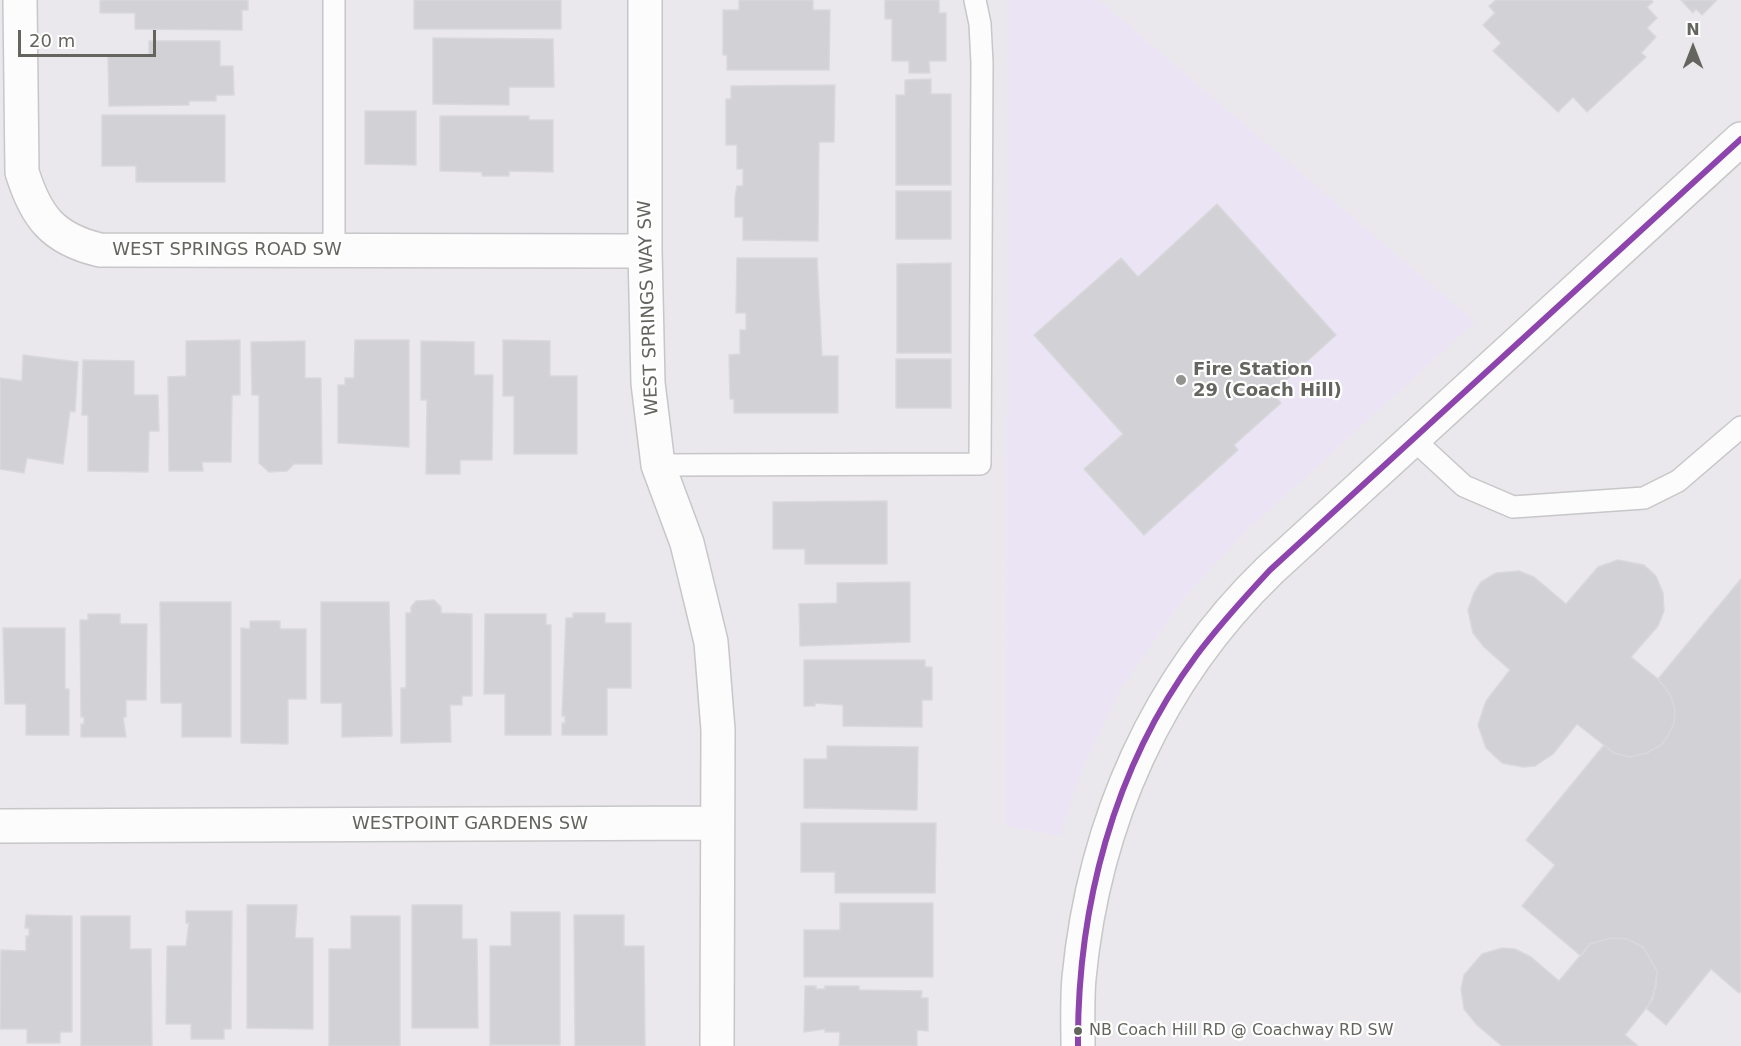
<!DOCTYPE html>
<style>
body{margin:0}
#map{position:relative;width:1741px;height:1046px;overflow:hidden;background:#eae8ed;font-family:"DejaVu Sans",sans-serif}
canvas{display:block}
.north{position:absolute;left:1663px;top:18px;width:60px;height:60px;-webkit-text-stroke:4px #fff;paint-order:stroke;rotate:0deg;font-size:16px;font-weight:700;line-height:24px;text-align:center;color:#63655e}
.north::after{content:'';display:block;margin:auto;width:21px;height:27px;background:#63655e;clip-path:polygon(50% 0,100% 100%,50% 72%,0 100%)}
.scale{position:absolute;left:18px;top:30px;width:138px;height:27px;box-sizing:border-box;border:3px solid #63655e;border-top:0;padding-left:8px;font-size:18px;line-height:21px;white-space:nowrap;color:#63655e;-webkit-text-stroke:4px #fff;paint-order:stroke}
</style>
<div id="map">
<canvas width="1741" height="1046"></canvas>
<div class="north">N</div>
<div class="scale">20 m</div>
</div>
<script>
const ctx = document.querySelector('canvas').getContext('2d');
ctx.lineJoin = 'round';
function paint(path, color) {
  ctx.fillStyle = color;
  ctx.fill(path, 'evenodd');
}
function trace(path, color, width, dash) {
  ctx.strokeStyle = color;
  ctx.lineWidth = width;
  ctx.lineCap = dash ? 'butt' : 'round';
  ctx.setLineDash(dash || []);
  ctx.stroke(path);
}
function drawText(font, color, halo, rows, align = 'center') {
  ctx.font = font + ' "DejaVu Sans",sans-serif';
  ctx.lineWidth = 4.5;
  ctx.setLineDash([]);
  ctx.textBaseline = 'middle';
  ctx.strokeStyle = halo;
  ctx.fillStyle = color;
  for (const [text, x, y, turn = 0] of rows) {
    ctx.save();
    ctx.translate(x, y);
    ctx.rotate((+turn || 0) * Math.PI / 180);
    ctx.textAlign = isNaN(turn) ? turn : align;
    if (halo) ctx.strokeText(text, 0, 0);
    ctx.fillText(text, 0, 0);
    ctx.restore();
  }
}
paint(new Path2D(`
 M1008 0H1099L1475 322 1244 533 1184 598 1120 690 1081 773 1060 836 1006 826Z`), '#ebe4f4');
const building = new Path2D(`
 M100 0H248V10H242V30L135 29V13H100Z
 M414 0H561V29H414Z
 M739 0H813V10H830L829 70H727V55H723V10H739Z
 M885 0H939V13H946V61H929L930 73H909V61H892V19H885Z
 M1496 0H1651L1653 2 1647 7 1657 18 1647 28 1656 37 1641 53 1646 57 1587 112 1573 97 1558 112 1493 51 1501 43 1483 25 1495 13 1489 6Z
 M1681 0H1717L1702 15 1696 9 1693 13Z
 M433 38 553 39 554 87H509V105L433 104Z
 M149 41H220V66H233L234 95H216V101H189V105L109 106 108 56 149 55Z
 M931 79V94H951V185H896V95H905V80Z
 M835 85 834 142H819L818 241 743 240V217H735V197L737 186H743V169H737V145H726V99H731V86Z
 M365 111H416V165L365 164Z
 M102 115H225V182H136V166H102Z
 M440 116H529V120H553V172L509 171V176H482V172L440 171Z
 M896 191H951V239H896Z
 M1217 204 1336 335 1272 393 1281 403 1234 445 1238 450 1144 535 1084 469 1123 434 1034 335 1121 258 1138 277Z
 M737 258H817L822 356H838V413H734V399H730L729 355 740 354V330H746V313H736Z
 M951 263V353H897V264Z
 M240 340V395H232L231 462H202L203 471H169L168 377 186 376V341Z
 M355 340H409V447L338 443V385H345V378H354Z
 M503 340 550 341V376H577V454H514V396H503Z
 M305 341V378H321L322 464H294L287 471 269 472 259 463V395H252L251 342Z
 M421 341 474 342V375H493L492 460H460V474H426L427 400H421Z
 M23 355 78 362 75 412 70 411 63 464 27 458 24 473 0 469V378L22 381Z
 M896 359H951V408H896Z
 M83 360 134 361V395H158L159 431H149L148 472 88 471V415H82Z
 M887 501V564H805V549H773V502Z
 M1618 560 1644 565 1656 576 1663 593 1664 611 1658 626 1631 657 1658 679 1670 694 1675 710 1674 723 1668 736 1661 745 1647 753 1630 757 1614 753 1577 724 1553 754 1535 766 1523 767 1502 763 1486 748 1478 725 1486 701 1510 670 1484 647 1473 633 1468 610 1474 593 1481 582 1496 573 1519 571 1534 577 1566 604 1598 567Z
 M1741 579V991L1739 993 1711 969 1666 1025 1647 1009 1656 987 1657 971 1643 947 1627 939 1611 938 1590 944 1581 956 1522 906 1555 865 1526 840 1604 745 1614 753 1630 757 1647 753 1661 745 1668 736 1674 723 1675 710 1670 694 1658 679Z
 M910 582V642L800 646 799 604 837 603V583Z
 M434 600 441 607V613L472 614V696H462V705H450L451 742 401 743V688H406V613H411V607L416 601Z
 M160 602H231V737H182V703H161Z
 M321 602H389L392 736 342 737V703H321Z
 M573 613H605V623H631V688H607V735H562V723H565V716H562L566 618H573Z
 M88 614H120V624H147L146 700H126V717H123L126 737H81V724H84V717H81L80 620H88Z
 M485 614H546V625H551V735H505V694H484Z
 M250 621H280V629H306V699H288V744L241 743V628L250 629Z
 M3 628H65V689H69V735H26V704H5Z
 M804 660H925V667H932V700H922V727L843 726V705L815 703V706H804Z
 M827 746 918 747 917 810 804 808V759H827Z
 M801 823H936L935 893H835V872H801Z
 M840 903H933V977H804V930H840Z
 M247 905H297L295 938H313V1029L247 1028Z
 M412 905H462V939H477L478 1028H412Z
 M186 911H232L231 1029H224V1039H191V1024H166L167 946H186L189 923H186Z
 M511 912H560V1045H490V946H511Z
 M26 915 72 916V1032H60V1043H27V1029H0L1 950 26 951V936H29V928H25Z
 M574 915H624V946H644L645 1046H575Z
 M81 916H130V949H151L152 1046H81Z
 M351 916H400V1046H329V949H351Z
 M1611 938 1627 939 1643 947 1657 971 1653 999 1625 1035 1638 1046H1502L1477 1025 1464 1009 1461 989 1464 975 1482 954 1502 948 1515 949 1531 957 1559 981 1590 944Z
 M805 986H816V989H825V986H859V990L922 991 921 998H928V1031L917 1030V1046H839L840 1032H825V1029L804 1032Z`);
paint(building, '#d2d1d5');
trace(building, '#d9d8dc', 1.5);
const lane = new Path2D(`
 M334 251V0
 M1412 438 1464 486 1513 507 1644 498 1678 481 1741 427
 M658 465 980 464 982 63 980 24 975 0`);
const street = new Path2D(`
 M20 0 22 172C36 217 53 239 100 250L645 251
 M645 0V251L648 383 658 465 687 543 711 642 718 730 717 1046
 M0 826 717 823`);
const secondary = new Path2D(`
 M1078 1046C1078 1023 1077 1000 1079 978 1094 822 1157 679 1270 570L1741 139`);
trace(lane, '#c7c6c8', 24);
trace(street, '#c7c6c8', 36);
trace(secondary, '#c7c7c7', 36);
trace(lane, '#fcfcfc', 21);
trace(street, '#fcfcfc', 33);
trace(secondary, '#fcfcfc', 33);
trace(new Path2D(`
 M1078 1046C1077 909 1113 768 1196 656 1219 625 1244 598 1270 570L1741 139`), '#8e44ad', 6);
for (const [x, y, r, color] of [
 [1181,380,6,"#929390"],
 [1078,1031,5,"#63655e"]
]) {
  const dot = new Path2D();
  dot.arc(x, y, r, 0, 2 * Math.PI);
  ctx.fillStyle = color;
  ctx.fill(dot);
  trace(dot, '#fff', 2);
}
drawText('16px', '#63655e', '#fff', [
 ["NB Coach Hill RD @ Coachway RD SW",1089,1031]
], 'left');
drawText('18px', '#63655e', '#fff', [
 ["WEST SPRINGS ROAD SW",227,250],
 ["WEST SPRINGS WAY SW",649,308,-92],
 ["WESTPOINT GARDENS SW",470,824]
]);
drawText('bold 18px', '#63655e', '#fff', [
 ["Fire Station",1193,370],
 ["29 (Coach Hill)",1193,391]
], 'left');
</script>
